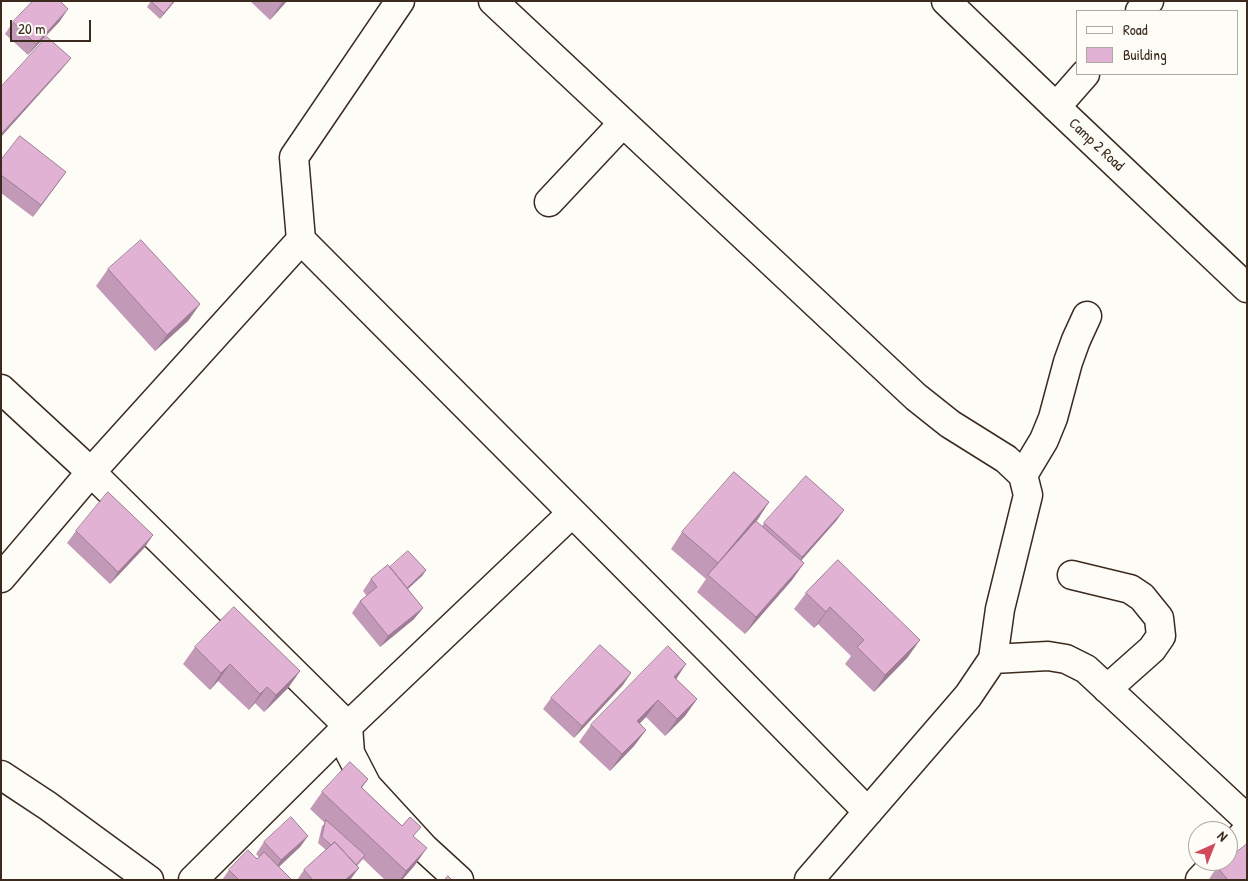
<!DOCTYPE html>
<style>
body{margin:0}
#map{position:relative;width:1248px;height:881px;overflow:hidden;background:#fdfcf7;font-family:"Patrick Hand",sans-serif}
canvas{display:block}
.frame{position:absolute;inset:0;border:2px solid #3b2a1e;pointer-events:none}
.legend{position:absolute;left:1076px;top:10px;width:162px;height:65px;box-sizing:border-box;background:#fdfcf7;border:1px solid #afa8a0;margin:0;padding:6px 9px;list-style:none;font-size:15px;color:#3b2a1e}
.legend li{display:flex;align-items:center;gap:10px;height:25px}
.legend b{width:25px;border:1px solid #afa8a0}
.north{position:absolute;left:1188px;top:821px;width:50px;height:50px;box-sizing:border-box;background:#fdfcf7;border:1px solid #afa8a0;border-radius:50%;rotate:44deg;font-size:14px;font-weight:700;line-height:20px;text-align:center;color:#3b2a1e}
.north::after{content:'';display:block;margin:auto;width:18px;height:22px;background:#d1495b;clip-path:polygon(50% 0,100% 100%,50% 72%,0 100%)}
.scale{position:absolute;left:10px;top:20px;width:81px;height:22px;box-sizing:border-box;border:2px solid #3b2a1e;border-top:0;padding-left:6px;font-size:15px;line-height:18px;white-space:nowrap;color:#3b2a1e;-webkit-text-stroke:4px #fdfcf7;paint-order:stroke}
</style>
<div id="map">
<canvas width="1248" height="881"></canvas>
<div class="frame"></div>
<ul class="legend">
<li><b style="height:6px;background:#fdfcf7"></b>Road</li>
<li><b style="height:14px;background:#e1b2d4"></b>Building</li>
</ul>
<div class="north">N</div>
<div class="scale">20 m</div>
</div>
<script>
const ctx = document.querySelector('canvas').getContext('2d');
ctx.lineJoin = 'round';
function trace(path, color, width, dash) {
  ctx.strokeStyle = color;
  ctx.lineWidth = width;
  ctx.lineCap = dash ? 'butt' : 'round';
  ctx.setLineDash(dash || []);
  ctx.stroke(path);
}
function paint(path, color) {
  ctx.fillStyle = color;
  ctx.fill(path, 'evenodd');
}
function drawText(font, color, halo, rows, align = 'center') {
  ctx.font = font + ' "Patrick Hand",sans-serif';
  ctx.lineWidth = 5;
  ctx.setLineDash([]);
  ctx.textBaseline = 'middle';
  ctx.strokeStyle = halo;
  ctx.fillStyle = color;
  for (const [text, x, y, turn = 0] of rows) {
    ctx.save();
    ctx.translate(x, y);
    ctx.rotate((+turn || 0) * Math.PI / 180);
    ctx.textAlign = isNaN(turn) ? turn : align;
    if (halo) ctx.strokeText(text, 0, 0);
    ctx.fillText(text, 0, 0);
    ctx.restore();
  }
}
const minor = new Path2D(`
 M400 1 294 157 301 240 719 660 868 812
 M493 1 916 397 950 424 1006 459 1023 475 1028 495 1000 609 993 659 968 696 809 880
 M946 1 1056 107 1247 288
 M1140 11 1149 1
 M1056 107 1085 74
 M549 202 623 123
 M1 389 91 472 348 726 350 753 367 786 424 848 459 880
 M1023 475 1044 440 1053 418 1068 362 1076 340 1087 316
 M1072 575 1130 589 1142 597 1159 618 1161 636 1152 649 1107 689
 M1 578 91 472 301 240
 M993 659 1048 656 1066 659 1086 669 1247 819
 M1 775 48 806 149 880
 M1228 851 1247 831
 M193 880 348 726 572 513
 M1200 880 1218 861`);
trace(minor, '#3b2a1e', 31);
trace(minor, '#fdfcf7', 28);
paint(new Path2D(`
 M151 1H175L160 19 147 7Z
 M250 1H287L270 20Z
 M60 21 28 55 5 34 13 22Z
 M1 160 66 172 33 217 1 193Z
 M108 269 200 304 188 321 155 351 96 286Z
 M769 502 758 519 749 529 762 526 764 523 844 510 836 521 801 560 804 563 792 580 745 634 697 592 706 579 671 549 682 532Z
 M76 531 145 547 110 584 67 543Z
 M838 560 908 657 874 692 845 664 851 656 818 624 814 628 794 609 806 593Z
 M390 567 426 570 422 576 408 589 423 608 414 619 380 647 352 613 360 601 367 596 363 591 371 579Z
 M195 647 300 671 288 688 264 712 255 703 249 710 218 681 210 690 183 664Z
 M676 679 697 699 685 716 665 736 646 717 640 723 646 730 634 746 610 771 579 742 591 725Z
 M623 685 574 738 543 709 551 698Z
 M368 779 362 788 414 837 415 865 402 880H385L363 859 357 866 350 880H297L304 870 326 850 318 843 322 826 325 823 310 809 322 792Z
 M308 836 300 847 279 867 292 880H222L229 870 257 859 259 857 256 854 264 842Z
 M1217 867 1247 880H1210L1209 879Z`), '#c299b6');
paint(new Path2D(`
 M174 1H175L160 19 164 13Z
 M283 1H287L270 20Z
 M68 9 60 21 28 55 36 44Z
 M71 58 62 69 1 137V134L2 133Z
 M66 172 58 183 33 217 41 205Z
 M200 304 188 321 155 351 167 335Z
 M769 502 758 519 709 576 718 563Z
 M844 510 836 521 794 569 802 557Z
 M153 535 145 547 110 584 118 572Z
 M804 563 792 580 745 634 756 617Z
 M426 570 422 576 401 595 406 589Z
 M830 607 818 624 814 628 826 612Z
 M423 608 414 619 380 647 388 636Z
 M920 640 908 657 874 692 885 675Z
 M230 664 218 681 210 690 221 673Z
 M686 664 675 681 674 677Z
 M300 671 288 688 264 712 276 695Z
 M631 673 623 685 574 738 582 726Z
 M267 687 255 703 249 710 260 694Z
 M697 699 685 716 665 736 677 719Z
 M658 700 646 717 625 738 637 721Z
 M646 730 634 746 610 771 622 754Z
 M308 836 300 847 273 872 281 860Z
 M427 848 415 865 402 880H400L406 871Z
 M359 868 350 880H345Z`), '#9e7d94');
const building = new Path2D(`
 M33 1H60L68 9 36 44 13 22Z
 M151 1H174L164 13Z
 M47 37 71 58 2 133 1 132V87Z
 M20 136 66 172 41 205 1 175V160Z
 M141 240 200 304 167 335 108 269Z
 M734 472 769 502 718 563 682 532Z
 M806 476 844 510 802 557 764 523Z
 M108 492 153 535 118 572 76 531Z
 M756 521 804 563 756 617 708 575Z
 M408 551 426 570 407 588 390 567Z
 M838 560 920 640 885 675 857 647 864 640 830 607 826 612 806 593Z
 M388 565 423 608 388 636 360 601 377 587 371 579Z
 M234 607 300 671 276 695 267 687 260 694 230 664 221 673 195 647Z
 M600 645 631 673 582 726 551 698Z
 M668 646 686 664 674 677 697 699 677 719 658 700 637 721 646 730 622 754 591 725Z
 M350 762 368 779 361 787 402 826 410 817 421 827 413 836 427 848 406 871 322 792Z
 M291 817 308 836 281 860 264 842Z
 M326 820 365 855 356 865 335 842 331 845 322 837Z
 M335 842 359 868 345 880H313L304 870Z
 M1247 844V880H1228L1217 867 1225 861H1228V859Z
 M248 850 257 859 264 852 292 880H239L229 870Z
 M448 876 452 880H445Z`);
paint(building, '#e1b2d4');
trace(building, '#9e7d94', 1);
drawText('15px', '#3b2a1e', '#fdfcf7', [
 ["Camp 2 Road",1096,145,43]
]);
</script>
